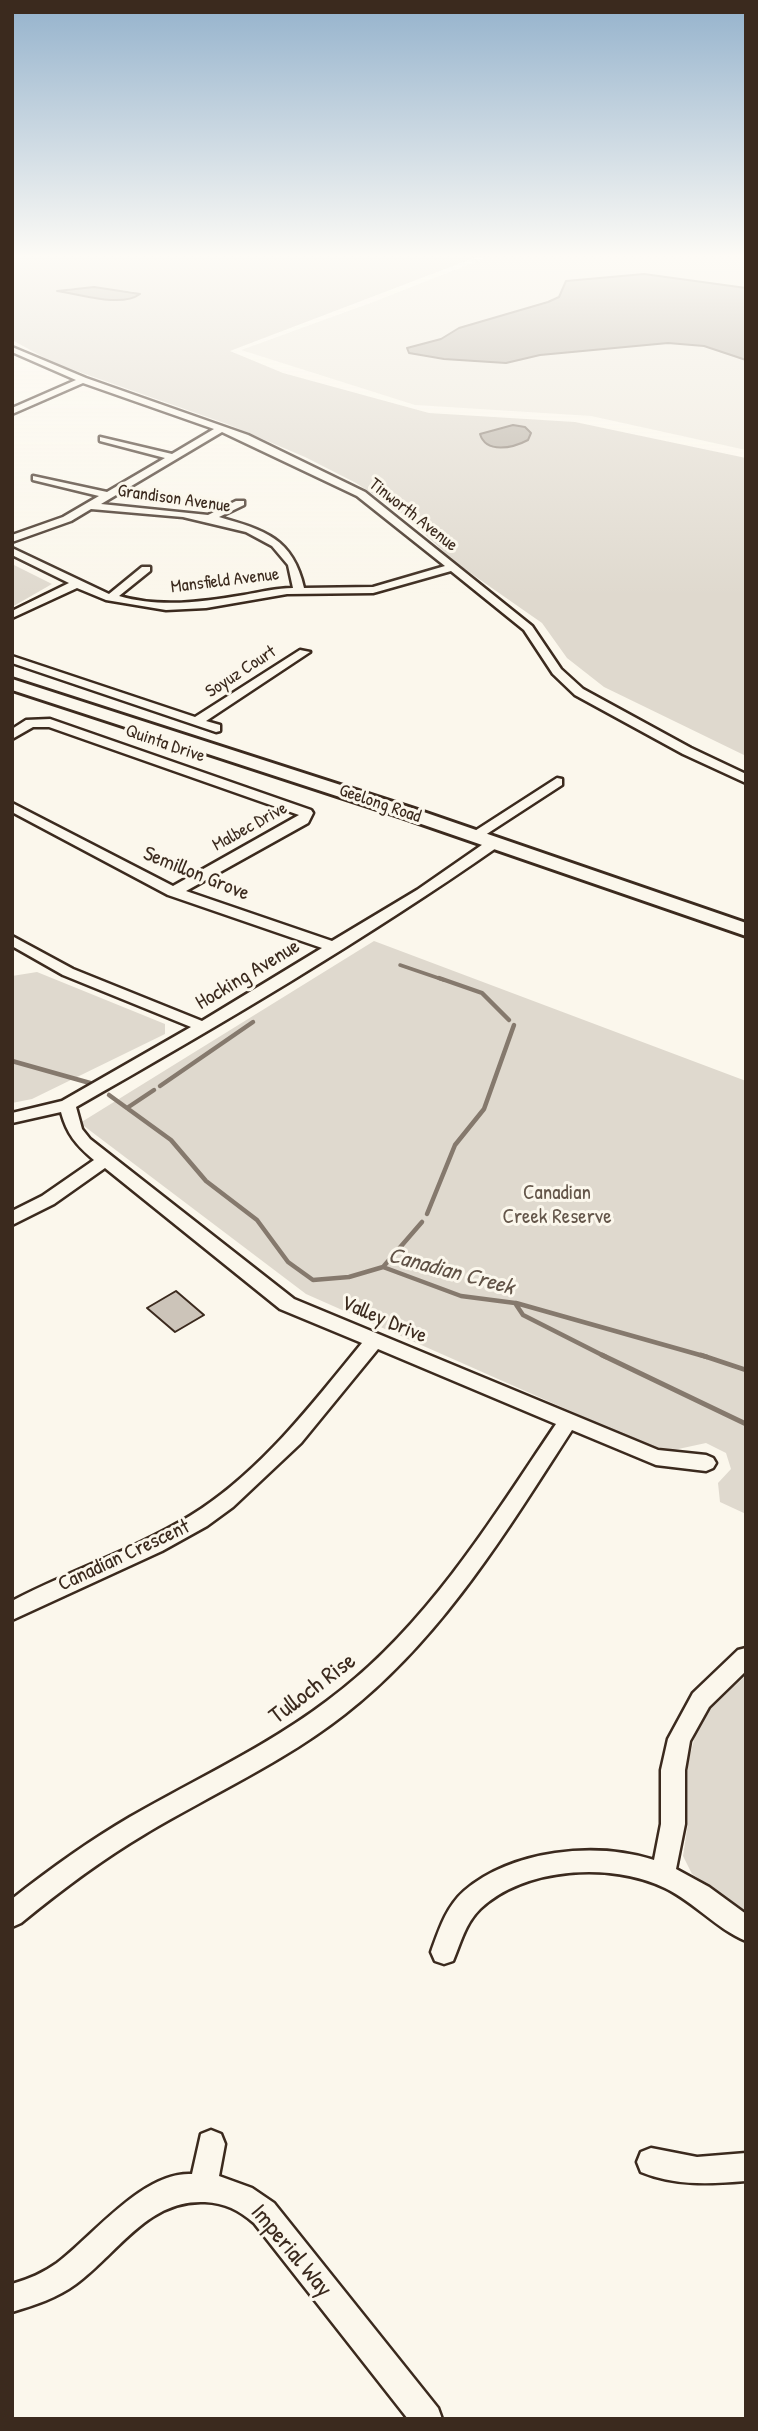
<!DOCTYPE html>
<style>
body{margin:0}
#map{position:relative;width:758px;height:2431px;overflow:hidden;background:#fbf7ec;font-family:"Patrick Hand",sans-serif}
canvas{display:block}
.frame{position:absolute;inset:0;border:14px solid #3b2a1e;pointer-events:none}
</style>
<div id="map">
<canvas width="758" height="2431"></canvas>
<div class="frame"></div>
</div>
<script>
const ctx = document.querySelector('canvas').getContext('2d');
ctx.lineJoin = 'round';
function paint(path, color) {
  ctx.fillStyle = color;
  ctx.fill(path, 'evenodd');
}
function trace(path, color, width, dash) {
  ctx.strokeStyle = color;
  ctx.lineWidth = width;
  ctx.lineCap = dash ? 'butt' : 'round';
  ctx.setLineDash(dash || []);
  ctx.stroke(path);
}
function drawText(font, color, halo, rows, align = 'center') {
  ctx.font = font + ' "Patrick Hand",sans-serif';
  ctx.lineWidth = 6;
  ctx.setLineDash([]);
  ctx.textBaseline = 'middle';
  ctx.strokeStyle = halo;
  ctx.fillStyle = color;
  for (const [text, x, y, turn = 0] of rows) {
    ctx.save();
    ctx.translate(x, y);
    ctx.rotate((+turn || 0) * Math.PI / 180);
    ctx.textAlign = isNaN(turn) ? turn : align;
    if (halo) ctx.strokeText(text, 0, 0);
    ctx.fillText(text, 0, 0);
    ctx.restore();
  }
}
paint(new Path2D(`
 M484 255H746V450L591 416 415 405 241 350 373 302 485 258Z`), '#ede8dd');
paint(new Path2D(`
 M12 255H472L474 258 230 351 283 373 429 413 575 422 746 458V756L604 687 567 658 542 623 456 563 403 514 356 483 305 457 227 424 54 363 12 340ZM71 288 131 291 139 294C121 308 81 294 60 291ZM496 429 530 433 528 440 501 448 480 434Z
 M12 564 52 584 12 607Z
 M374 941 746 1081V1514L720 1502 718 1483 731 1469 726 1453 706 1443 669 1451 654 1448 306 1294 80 1123Z
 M37 972 165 1024V1034L32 1099 12 1103V976Z
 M746 1675V1911L692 1874 683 1856 688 1823V1763L696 1732 711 1708Z`), '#dfd9ce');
const water = new Path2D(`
 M644 274 746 288V360L704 346 668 343 540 355 506 363 444 359 409 353 407 348 441 339 459 328 548 302 559 297 566 281Z
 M94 287 140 294C121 308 80 294 57 291Z
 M513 425 525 427 531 433 528 440C513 448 486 454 480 434Z`);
paint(water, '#b6aea2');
trace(water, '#85796d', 2);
trace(new Path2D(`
 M400 965 444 980`), '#85796d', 3.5);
trace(new Path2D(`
 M439 978 482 993 509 1020
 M12 1061 90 1083
 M160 1086 253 1022
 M109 1095 171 1140 206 1181 257 1220 288 1262 313 1280 349 1277 383 1267 461 1296 515 1303 523 1315 606 1357
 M127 1108 154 1090
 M427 1214 455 1145 484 1109 514 1025
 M383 1267 422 1222
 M516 1303 707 1357`), '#85796d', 4.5);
trace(new Path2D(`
 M602 1355 746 1424
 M701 1355 746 1370`), '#85796d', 5);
const building = new Path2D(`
 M176 1291 204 1315 175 1332 147 1308Z`);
paint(building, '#ccc4b9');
trace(building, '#3b2a1e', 2);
const minor = new Path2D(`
 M12 347 86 378 248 435 365 492 532 626 561 669 583 689 691 748 746 774V783L683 754 575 695 553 674 524 630 451 571 373 593 287 594 206 608 166 610 106 600 77 588 12 618V611L69 583 12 555V548L109 594 142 567H150V571L119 596C160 608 202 602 244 595 260 592 277 588 293 588L288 565 272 546 246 532 183 517 91 509 71 521 12 542V535L63 517 99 496 33 480V476L107 492 165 458 100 441V437L172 454 214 429 83 383 12 414V408L76 380 12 352ZM222 432 357 496 445 566 373 587 304 588C293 538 264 530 219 517L244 505V501H236L208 515 101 504Z
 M300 650 310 652 206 721 220 725V731L216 732 12 663V656L195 717Z
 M50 719 311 810 313 813 308 823 186 891 332 941 417 890 489 840H499V846C363 941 220 1025 76 1107L82 1129 90 1139 294 1299 658 1450 706 1455 713 1458 716 1463 713 1468 706 1471 656 1465 572 1430C506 1532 442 1638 345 1714 284 1762 212 1794 145 1834 101 1860 60 1891 21 1923L12 1927V1899C50 1869 89 1841 130 1817 196 1779 266 1747 327 1701 425 1629 489 1523 556 1424L378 1349 301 1443 233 1507 207 1526 162 1551 12 1620V1601C71 1570 134 1550 190 1516 260 1473 311 1405 362 1343L280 1309 105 1168 54 1204 12 1225V1211L42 1196 94 1160C76 1145 67 1134 61 1112L12 1123V1113L62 1101 191 1027 63 975 12 946V936L73 969 202 1021 322 948 168 895 12 812V803L173 886 299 815 49 727H33L12 739V729L26 720Z
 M557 778 562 779V785L479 839H469L467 836Z
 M746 1648V1671L709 1707 690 1741 685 1770V1824L676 1869 709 1887 746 1914V1941C717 1929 694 1902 665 1888 612 1862 524 1867 480 1909 465 1924 461 1942 453 1961L444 1964 435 1961 431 1952C439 1930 446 1907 464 1891 512 1850 595 1841 654 1860L661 1824V1770L668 1739 693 1693 738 1650Z
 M211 2130 221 2134 225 2144 219 2176 252 2188 274 2203 438 2408 442 2419H408L254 2223C239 2210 225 2203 205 2202 148 2199 118 2253 76 2284 57 2298 35 2305 12 2312V2284C29 2279 43 2273 57 2263 93 2236 143 2171 192 2174L201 2134Z
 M651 2148 697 2157 746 2153V2181C710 2184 675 2186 641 2172L637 2162 641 2152Z`);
const secondary = new Path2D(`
 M12 679 415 809 746 923V936L401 817 12 690Z`);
trace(minor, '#3b2a1e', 5);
trace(secondary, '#3b2a1e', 6);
paint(minor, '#fbf7ec');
paint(secondary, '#fbf7ec');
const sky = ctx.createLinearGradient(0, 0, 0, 596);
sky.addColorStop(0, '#94b2cc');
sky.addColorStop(0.43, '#fdfbf6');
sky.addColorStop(1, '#fdfbf600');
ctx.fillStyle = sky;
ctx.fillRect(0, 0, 758, 596);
drawText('18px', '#3b2a1e', '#fbf7ec', [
 ["Grandison Avenue",174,499,8],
 ["Tinworth Avenue",413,515,38],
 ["Mansfield Avenue",225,581,-7],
 ["Soyuz Court",241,672,-33],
 ["Quinta Drive",165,744,19],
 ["Geelong Road",380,804,19],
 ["Malbec Drive",250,827,-29]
]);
drawText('21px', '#3b2a1e', '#fbf7ec', [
 ["Semillon Grove",196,874,22],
 ["Hocking Avenue",248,975,-31],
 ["Valley Drive",384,1320,23],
 ["Canadian Crescent",124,1556,-25]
]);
drawText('21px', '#64564a', '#fbf7ec', [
 ["Canadian",557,1193],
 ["Creek Reserve",557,1217]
]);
drawText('italic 23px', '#605246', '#fbf7ec', [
 ["Canadian Creek",451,1272,15]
]);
drawText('24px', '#3b2a1e', '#fbf7ec', [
 ["Tulloch Rise",313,1689,-37],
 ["Imperial Way",291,2251,50]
]);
</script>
